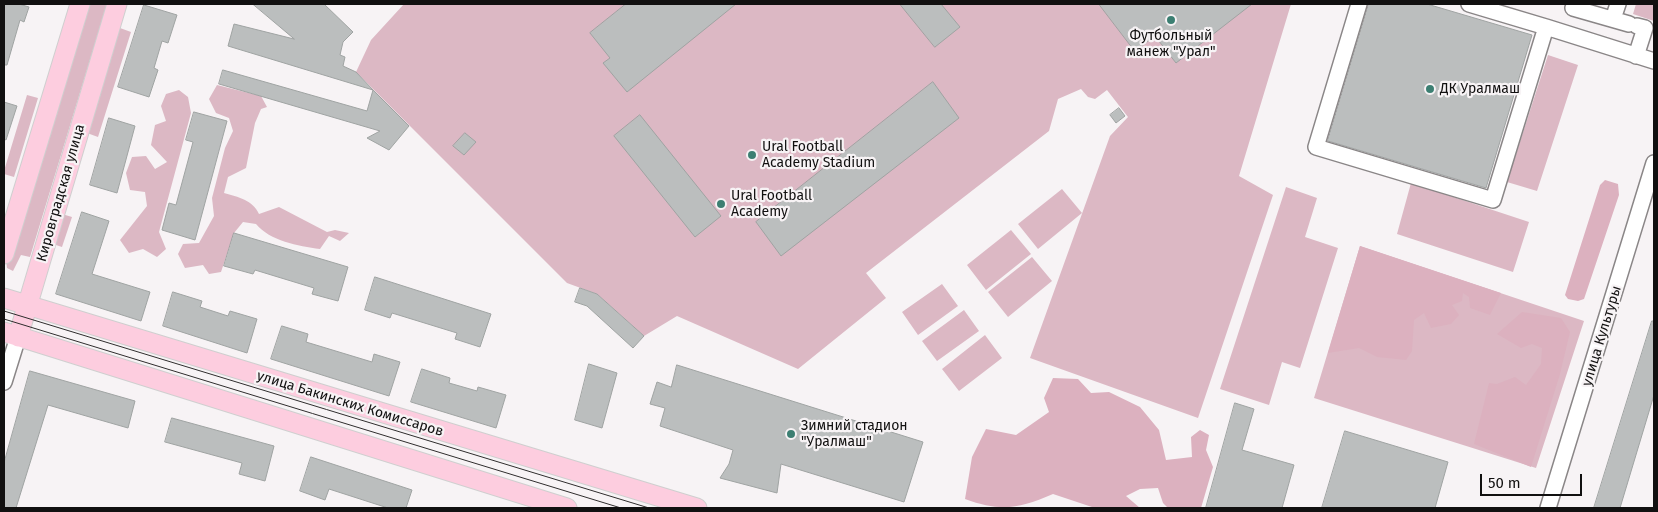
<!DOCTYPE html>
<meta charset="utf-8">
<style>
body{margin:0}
#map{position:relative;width:1658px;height:512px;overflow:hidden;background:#f7f3f5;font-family:"Fira Sans",sans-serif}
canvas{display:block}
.frame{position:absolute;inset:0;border:5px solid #111010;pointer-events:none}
.scale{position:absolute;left:1480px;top:474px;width:102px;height:22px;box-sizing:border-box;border:2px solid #111010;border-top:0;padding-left:6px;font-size:15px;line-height:18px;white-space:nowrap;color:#111010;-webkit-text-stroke:4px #f7f3f5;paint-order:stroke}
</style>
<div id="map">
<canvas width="1658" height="512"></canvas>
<div class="frame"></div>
<div class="scale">50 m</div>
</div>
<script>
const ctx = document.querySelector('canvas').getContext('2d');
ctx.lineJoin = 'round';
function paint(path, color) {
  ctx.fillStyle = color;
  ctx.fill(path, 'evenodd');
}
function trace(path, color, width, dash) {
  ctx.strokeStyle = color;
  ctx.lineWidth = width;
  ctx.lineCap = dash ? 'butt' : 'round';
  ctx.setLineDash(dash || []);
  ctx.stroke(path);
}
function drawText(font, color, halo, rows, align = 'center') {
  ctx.font = font + ' "Fira Sans",sans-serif';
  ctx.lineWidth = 4.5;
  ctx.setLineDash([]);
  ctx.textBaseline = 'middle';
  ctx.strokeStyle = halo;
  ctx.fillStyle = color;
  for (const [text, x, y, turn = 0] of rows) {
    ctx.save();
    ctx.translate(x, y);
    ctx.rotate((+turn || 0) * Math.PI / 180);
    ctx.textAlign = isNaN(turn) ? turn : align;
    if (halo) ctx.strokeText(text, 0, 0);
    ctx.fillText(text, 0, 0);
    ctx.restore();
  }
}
paint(new Path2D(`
 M84 4H107L30 257 21 255 13 271 7 268 6 259Z
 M404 4H1291L1239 176 1273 195 1198 418 1030 358 1110 136 1128 117 1107 90 1095 99 1088 97 1081 89 1058 99 1049 131 866 273 886 298 798 369 677 316 644 336 597 294 567 283 356 72 371 40Z
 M1636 4H1654V21L1633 14Z
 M120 28 131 32 98 137 87 133Z
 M1548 55 1578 65 1537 191 1507 182Z
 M217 85 261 96 267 107 261 109 255 123 246 168 228 177 224 193C238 197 253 200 259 214L279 207 327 232 335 230 349 233 340 241 329 236 320 249C298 246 270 241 256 224L243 222 234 233 221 272 209 274 203 265 185 268 178 254 183 244 199 243 214 216 212 198 225 148 233 131 229 118 216 113 209 99Z
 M179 90 188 97 191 113 159 232 166 249 157 257 143 249 129 253 120 240 147 206 145 192 130 190 126 173 132 157 146 156 155 169 167 162 151 145 155 125 166 121 161 106 166 94Z
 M27 95 38 98 14 177 4 174V171Z
 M1411 183 1529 222 1513 272 1397 234Z
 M1286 187 1317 198 1305 237 1338 248 1300 368 1282 362 1269 405 1220 389Z
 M1062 189 1082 213 1038 249 1018 224Z
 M62 214 72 217 62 247 53 244Z
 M1011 230 1031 254 986 290 967 265Z
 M1360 246 1584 321 1536 468 1314 398Z
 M1032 257 1052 281 1008 317 988 292Z
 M942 284 958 306 918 335 902 312Z
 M964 310 979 331 937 361 922 341Z
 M985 335 1002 358 959 391 942 369Z`), '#dcb8c4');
paint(new Path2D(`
 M1605 180 1618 184 1619 195 1584 299 1578 301 1568 299 1565 295 1600 185Z
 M1360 246 1501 293 1490 315 1470 308 1469 297 1463 293 1462 301 1452 305 1459 315 1451 324 1431 328 1424 313 1414 320 1412 351 1406 360 1377 357 1359 348 1328 353Z
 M1522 312 1561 318 1570 332 1560 374 1531 467 1474 444 1489 383 1497 384 1515 377 1526 385 1541 364 1542 348 1532 344 1521 348 1497 334Z
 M1053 378 1078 379 1091 393 1109 392 1140 407 1159 430 1166 460 1192 457 1191 437 1200 430 1209 435 1206 450 1213 467 1201 508H1168L1163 503 1158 488 1140 489 1126 496 1140 508H1095L1053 494C1018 509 1001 512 965 499L972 457 986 429 1016 435 1049 412 1044 398Z`), '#dcb1bf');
const building = new Path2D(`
 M4 4H19L29 7 24 22 20 20 7 65H4Z
 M253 4H324L353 32 343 42 340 55 345 57 343 66 356 72 373 90 228 46 234 24 294 39Z
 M626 4H736L627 92 603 63 610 58 590 33Z
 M900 4H941L960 27 935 47Z
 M1099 4H1252L1176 63 1155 36 1135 51Z
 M1369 4H1427L1532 35 1486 188 1328 141Z
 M144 5 177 15 168 43 162 41 154 68 158 70 149 97 118 87Z
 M223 70 367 111 373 90 409 126 389 150 367 138 380 131 219 84Z
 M933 82 959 118 781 256 756 222Z
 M4 102 17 106 6 140 4 139Z
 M1119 108 1125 116 1116 123 1110 115Z
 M194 112 227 121 195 240 162 230 169 203 176 205 193 142 186 140Z
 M640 115 721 216 695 237 614 136Z
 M109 118 135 126 117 193 90 185Z
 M465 133 476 142 464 155 453 146Z
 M82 212 109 221 92 274 150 292 141 321 56 294Z
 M234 233 348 267 338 301 312 294 314 288 255 270 253 274 224 266Z
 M375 277 491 314 480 347 455 339 457 333 392 313 390 318 365 310Z
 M580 288 597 294 644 336 633 348 587 306 575 302Z
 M173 292 202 301 200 307 228 316 230 311 257 319 247 353 163 326Z
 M1652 321H1654V395L1620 508H1594Z
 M282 326 308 334 306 342 372 362 374 354 400 362 389 396 271 359Z
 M589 364 617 373 602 428 575 420Z
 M677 365 923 442 904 502 781 464 777 493 720 478 729 464 733 450 660 426 665 408 650 404 657 382 671 387Z
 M422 369 450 378 449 383 477 391 478 387 506 395 496 428 411 402Z
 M30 371 135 401 128 428 48 405 16 508H4V463Z
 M1235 403 1254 409 1242 450 1294 465 1282 508H1206Z
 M172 418 274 446 265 481 239 474 242 463 165 442Z
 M1345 431 1448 462 1435 508H1322Z
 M311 457 412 490 406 508H388L329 489 325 500 300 491Z`);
paint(building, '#bbbebe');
trace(building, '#9fa3a2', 1);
const minor = new Path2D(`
 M1359 4 1316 147 1493 200 1546 27 1469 4
 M1573 8 1629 24
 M1613 19 1618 4
 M1546 27 1654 61
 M1636 56 1645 28 1637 26
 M4 382 18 337
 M1548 508 1654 163`);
const major = new Path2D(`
 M4 254 80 4
 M4 298 697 508
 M4 332 567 508
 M18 337 117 4`);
trace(minor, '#8a8687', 18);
trace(major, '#cfcfcf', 21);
trace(minor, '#fff', 15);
trace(major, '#fdcddf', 19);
trace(new Path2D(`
 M4 311 649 508
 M4 319 621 508`), '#2f2d2d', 1);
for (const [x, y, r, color] of [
 [1171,20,5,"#3c7f72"],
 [1430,89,5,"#3c7f72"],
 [752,155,5,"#3c7f72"],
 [721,204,5,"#3c7f72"],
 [791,434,5,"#3c7f72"]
]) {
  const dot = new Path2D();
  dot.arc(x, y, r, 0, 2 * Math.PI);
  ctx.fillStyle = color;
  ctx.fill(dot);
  trace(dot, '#f7f3f5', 2);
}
drawText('14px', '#111010', '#f7f3f5', [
 ["Футбольный",1171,36,"center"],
 ["манеж \"Урал\"",1171,52,"center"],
 ["ДК Уралмаш",1440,89],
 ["Ural Football",762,147],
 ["Academy Stadium",762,163],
 ["Ural Football",731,196],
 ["Academy",731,212],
 ["Зимний стадион",801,426],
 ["\"Уралмаш\"",801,442]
], 'left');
drawText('14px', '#111010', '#f7f3f5', [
 ["Кировградская улица",61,193,-74],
 ["улица Культуры",1602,336,-73],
 ["улица Бакинских Комиссаров",350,404,17]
]);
</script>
